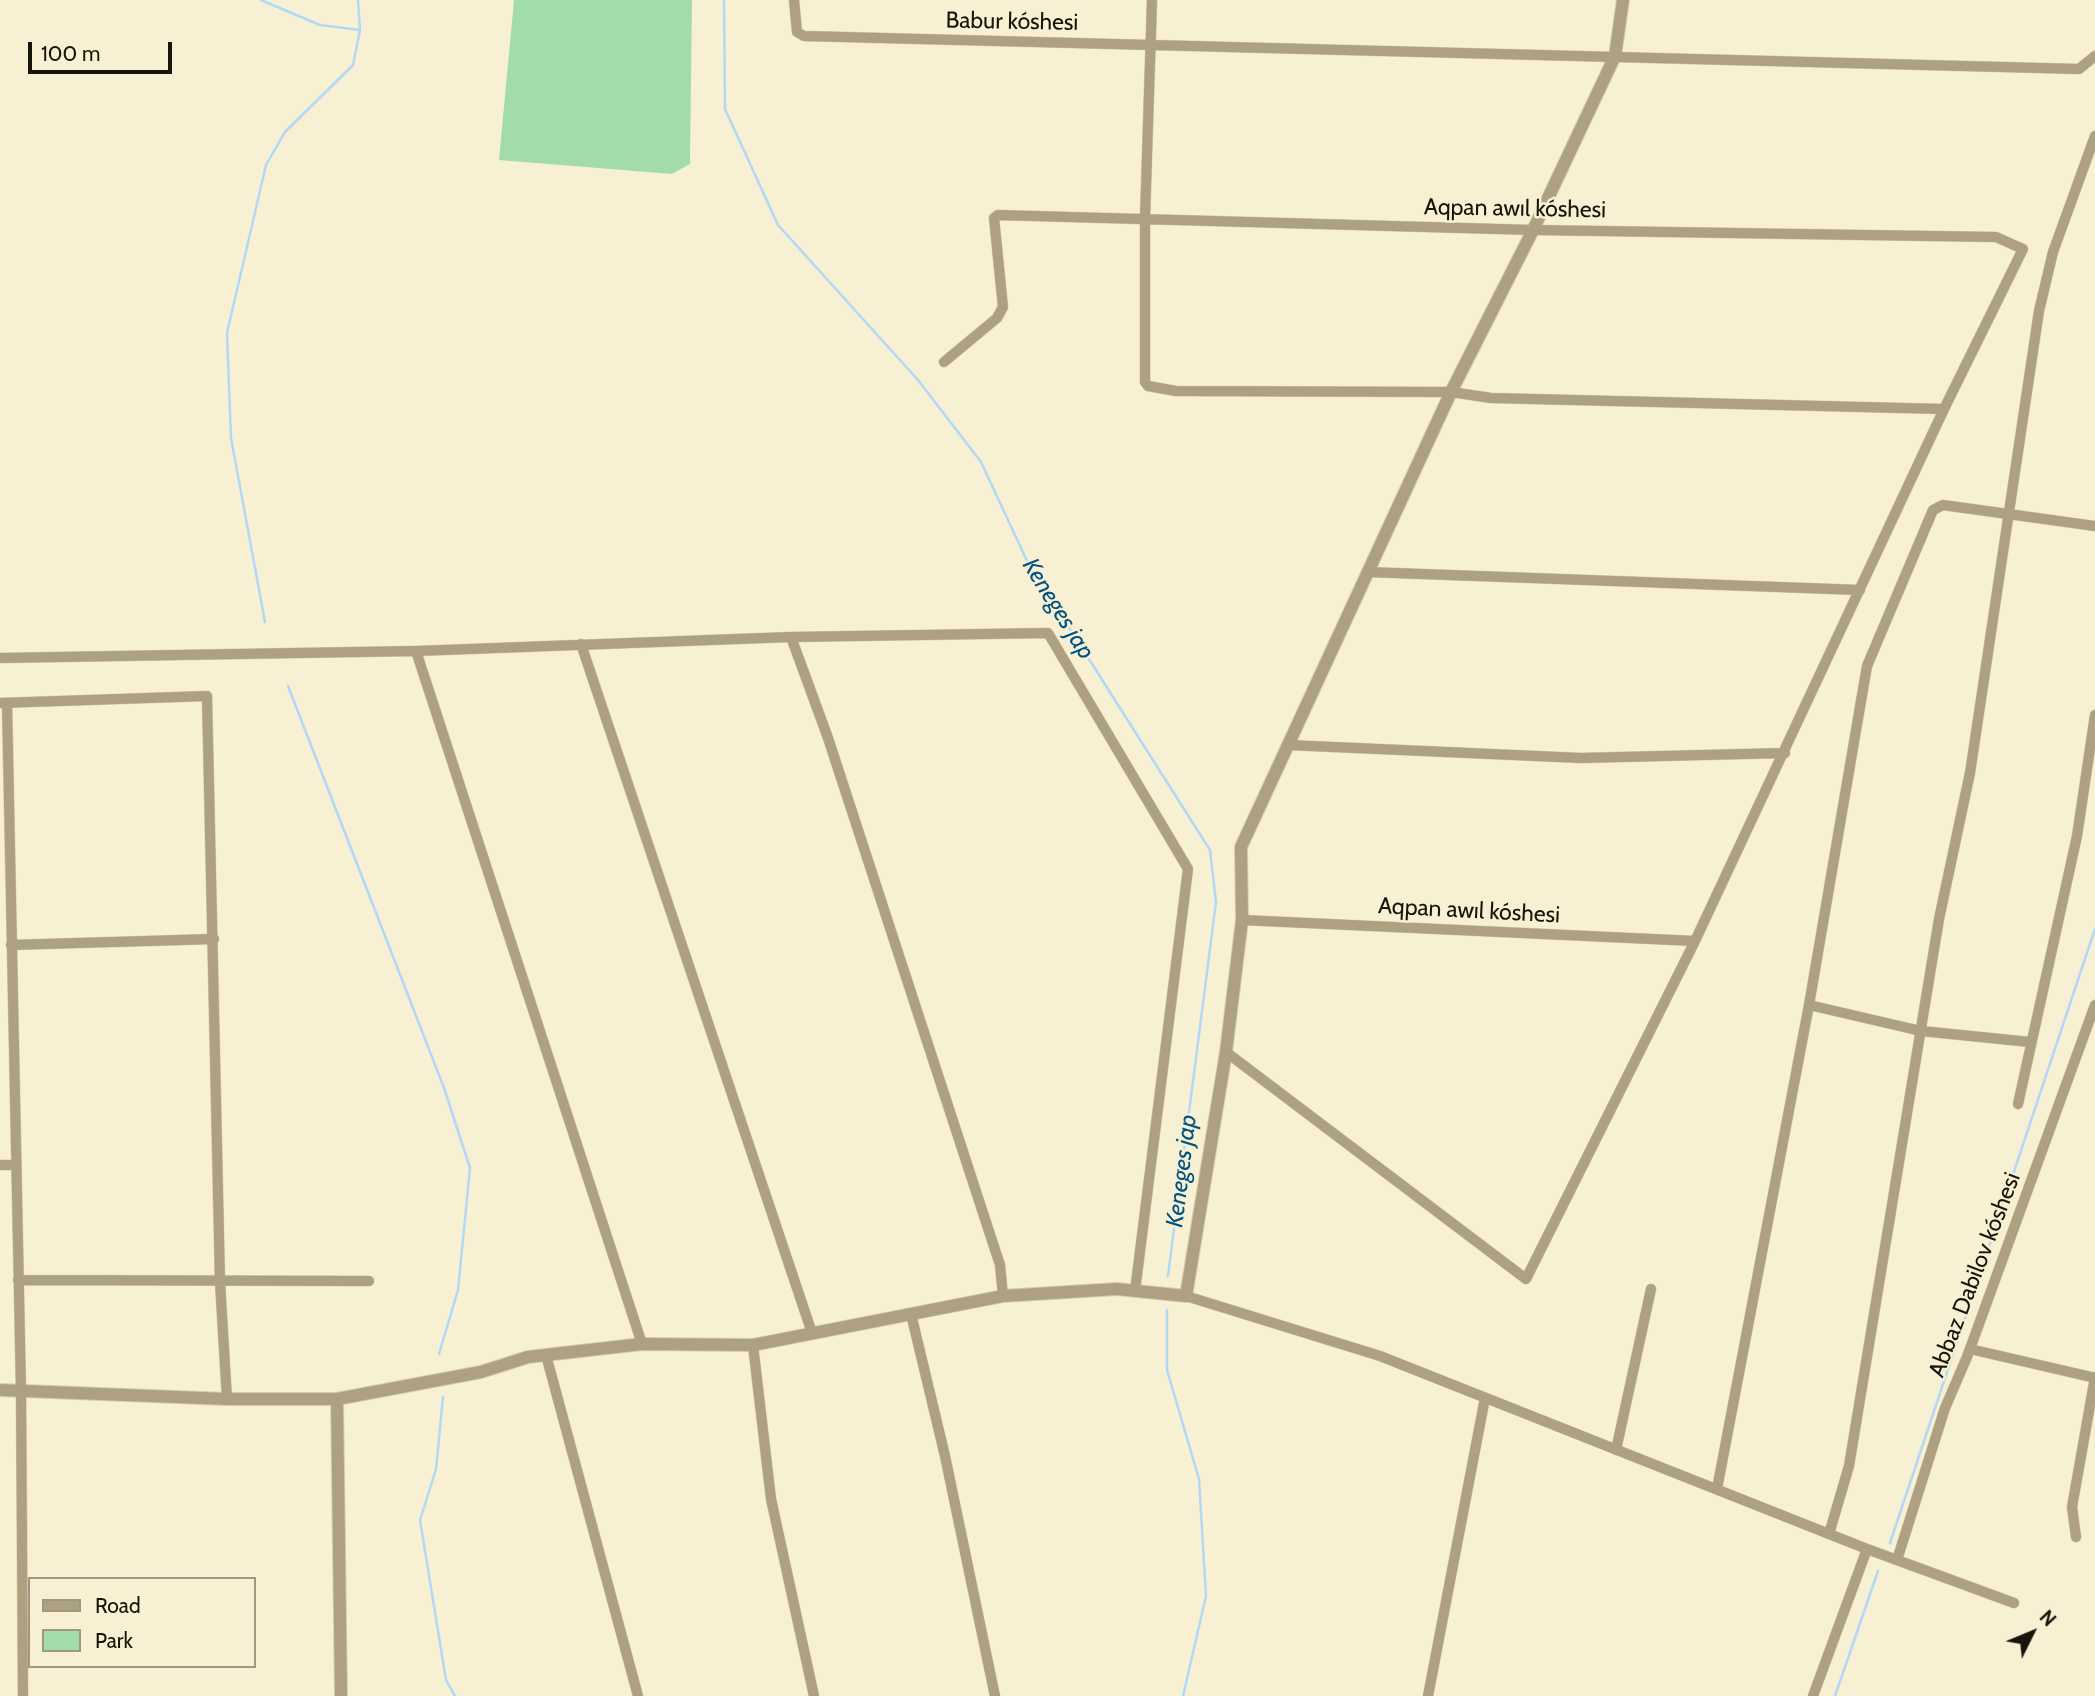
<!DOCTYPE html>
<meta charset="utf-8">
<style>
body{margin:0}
#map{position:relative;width:2095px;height:1696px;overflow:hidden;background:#f8f0d2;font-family:Cabin,sans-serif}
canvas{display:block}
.legend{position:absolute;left:28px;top:1577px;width:228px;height:91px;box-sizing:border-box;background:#f8f0d2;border:2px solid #9e9882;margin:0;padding:9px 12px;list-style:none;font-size:21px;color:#17140a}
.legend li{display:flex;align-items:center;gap:14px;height:35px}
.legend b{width:35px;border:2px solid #9e9882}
.north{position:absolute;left:1997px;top:1598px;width:70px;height:70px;-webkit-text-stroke:5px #f8f0d2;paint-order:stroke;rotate:47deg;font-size:19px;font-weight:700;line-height:28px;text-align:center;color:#17140a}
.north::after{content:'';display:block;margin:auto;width:24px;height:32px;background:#17140a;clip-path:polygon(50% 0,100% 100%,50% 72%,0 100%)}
.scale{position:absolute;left:28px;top:42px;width:144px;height:32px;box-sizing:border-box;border:4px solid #17140a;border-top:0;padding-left:9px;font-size:21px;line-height:24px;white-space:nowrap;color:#17140a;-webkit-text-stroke:5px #f8f0d2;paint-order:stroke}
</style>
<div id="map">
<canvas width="2095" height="1696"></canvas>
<ul class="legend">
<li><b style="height:9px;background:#ada181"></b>Road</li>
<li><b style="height:19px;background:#a2dcad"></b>Park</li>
</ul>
<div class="north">N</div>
<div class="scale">100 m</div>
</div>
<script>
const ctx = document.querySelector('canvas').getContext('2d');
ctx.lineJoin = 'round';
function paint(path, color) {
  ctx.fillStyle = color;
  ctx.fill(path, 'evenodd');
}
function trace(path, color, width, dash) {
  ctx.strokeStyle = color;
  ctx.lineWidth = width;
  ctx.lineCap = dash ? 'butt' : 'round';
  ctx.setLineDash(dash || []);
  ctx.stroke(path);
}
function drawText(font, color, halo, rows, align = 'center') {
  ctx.font = font + ' Cabin,sans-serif';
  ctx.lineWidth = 5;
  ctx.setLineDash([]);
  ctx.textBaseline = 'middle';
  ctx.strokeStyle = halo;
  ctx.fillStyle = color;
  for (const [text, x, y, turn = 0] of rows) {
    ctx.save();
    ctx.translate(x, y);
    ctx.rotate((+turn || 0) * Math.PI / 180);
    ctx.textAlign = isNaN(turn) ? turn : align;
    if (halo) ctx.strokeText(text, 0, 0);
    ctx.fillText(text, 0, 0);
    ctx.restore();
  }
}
paint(new Path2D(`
 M514 0H692L690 164 672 174 499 160Z`), '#a2dcad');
trace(new Path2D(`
 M261 0 320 25 360 30
 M724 0 725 109 778 225 918 380 981 462 1028 563 1210 850 1216 902 1168 1276
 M265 622 231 438 227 333 266 165 285 132 353 65 360 30 358 0
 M288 686 444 1088 470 1168 458 1290 439 1354
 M1167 1310V1370L1199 1479 1206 1596 1183 1696
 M443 1397 436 1469 420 1520 446 1680 455 1696
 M1890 1543 2095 929
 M1835 1696 1878 1571`), '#b1d8f9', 2.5);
const minor = new Path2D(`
 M794 0 797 32 804 36 2079 69 2095 56
 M1152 0 1145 218V382L1148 386 1176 391 1451 392 1491 398 1944 409
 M944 362 997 318 1003 307 994 218 998 215 1533 230 1996 237 2023 249 1944 409 1695 941 1526 1279 1226 1052
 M1367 572 1860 590
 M791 637 828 738 1000 1265 1003 1296
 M581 644 812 1333
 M416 651 642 1344
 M0 658 416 651 791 637 1048 633 1188 869 1135 1291
 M0 703 207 696 220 1282 227 1399
 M7 703 21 1391 23 1696
 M1288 745 1581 758 1785 753
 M1242 920 1695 941
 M11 945 214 939
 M1809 1005 1921 1031 2030 1042
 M2018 1104 2077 836 2095 715
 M0 1165H16
 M18 1280 369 1281
 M1186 1296 1380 1356 1867 1549 2014 1603
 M911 1314 945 1456 995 1696
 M753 1345 771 1499 814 1696
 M1970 1349 2095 1378
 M546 1355 638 1696
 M1616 1450 1651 1289
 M1717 1489 1809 1005 1867 666 1933 510 1943 505 2095 526
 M1829 1534 1849 1466 1939 919 1970 773 2039 311 2053 252 2095 136
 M2076 1537 2072 1507 2095 1377
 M1897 1560 1945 1408 1967 1357 2095 1005
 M1428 1696 1485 1398
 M1813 1696 1867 1549`);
const tertiary = new Path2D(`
 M0 1390 227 1399H337L481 1372 528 1357 642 1344 753 1345 1003 1296 1117 1289 1186 1296 1226 1052 1242 920 1241 847 1451 392 1533 230 1615 56 1623 0
 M337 1399 341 1696`);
trace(minor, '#d4cdb2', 11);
trace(tertiary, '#d4cdb2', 14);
trace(minor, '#ada181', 10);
trace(tertiary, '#ada181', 12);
drawText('23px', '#17140a', '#f8f0d2', [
 ["Babur kóshesi",1012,22,1],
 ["Aqpan awıl kóshesi",1515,209,1],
 ["Aqpan awıl kóshesi",1469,911,3],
 ["Abbaz Dabilov kóshesi",1975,1275,-69]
]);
drawText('italic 24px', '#005283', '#f8f0d2', [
 ["Keneges jap",1058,609,58],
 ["Keneges jap",1182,1171,-83]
]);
</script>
